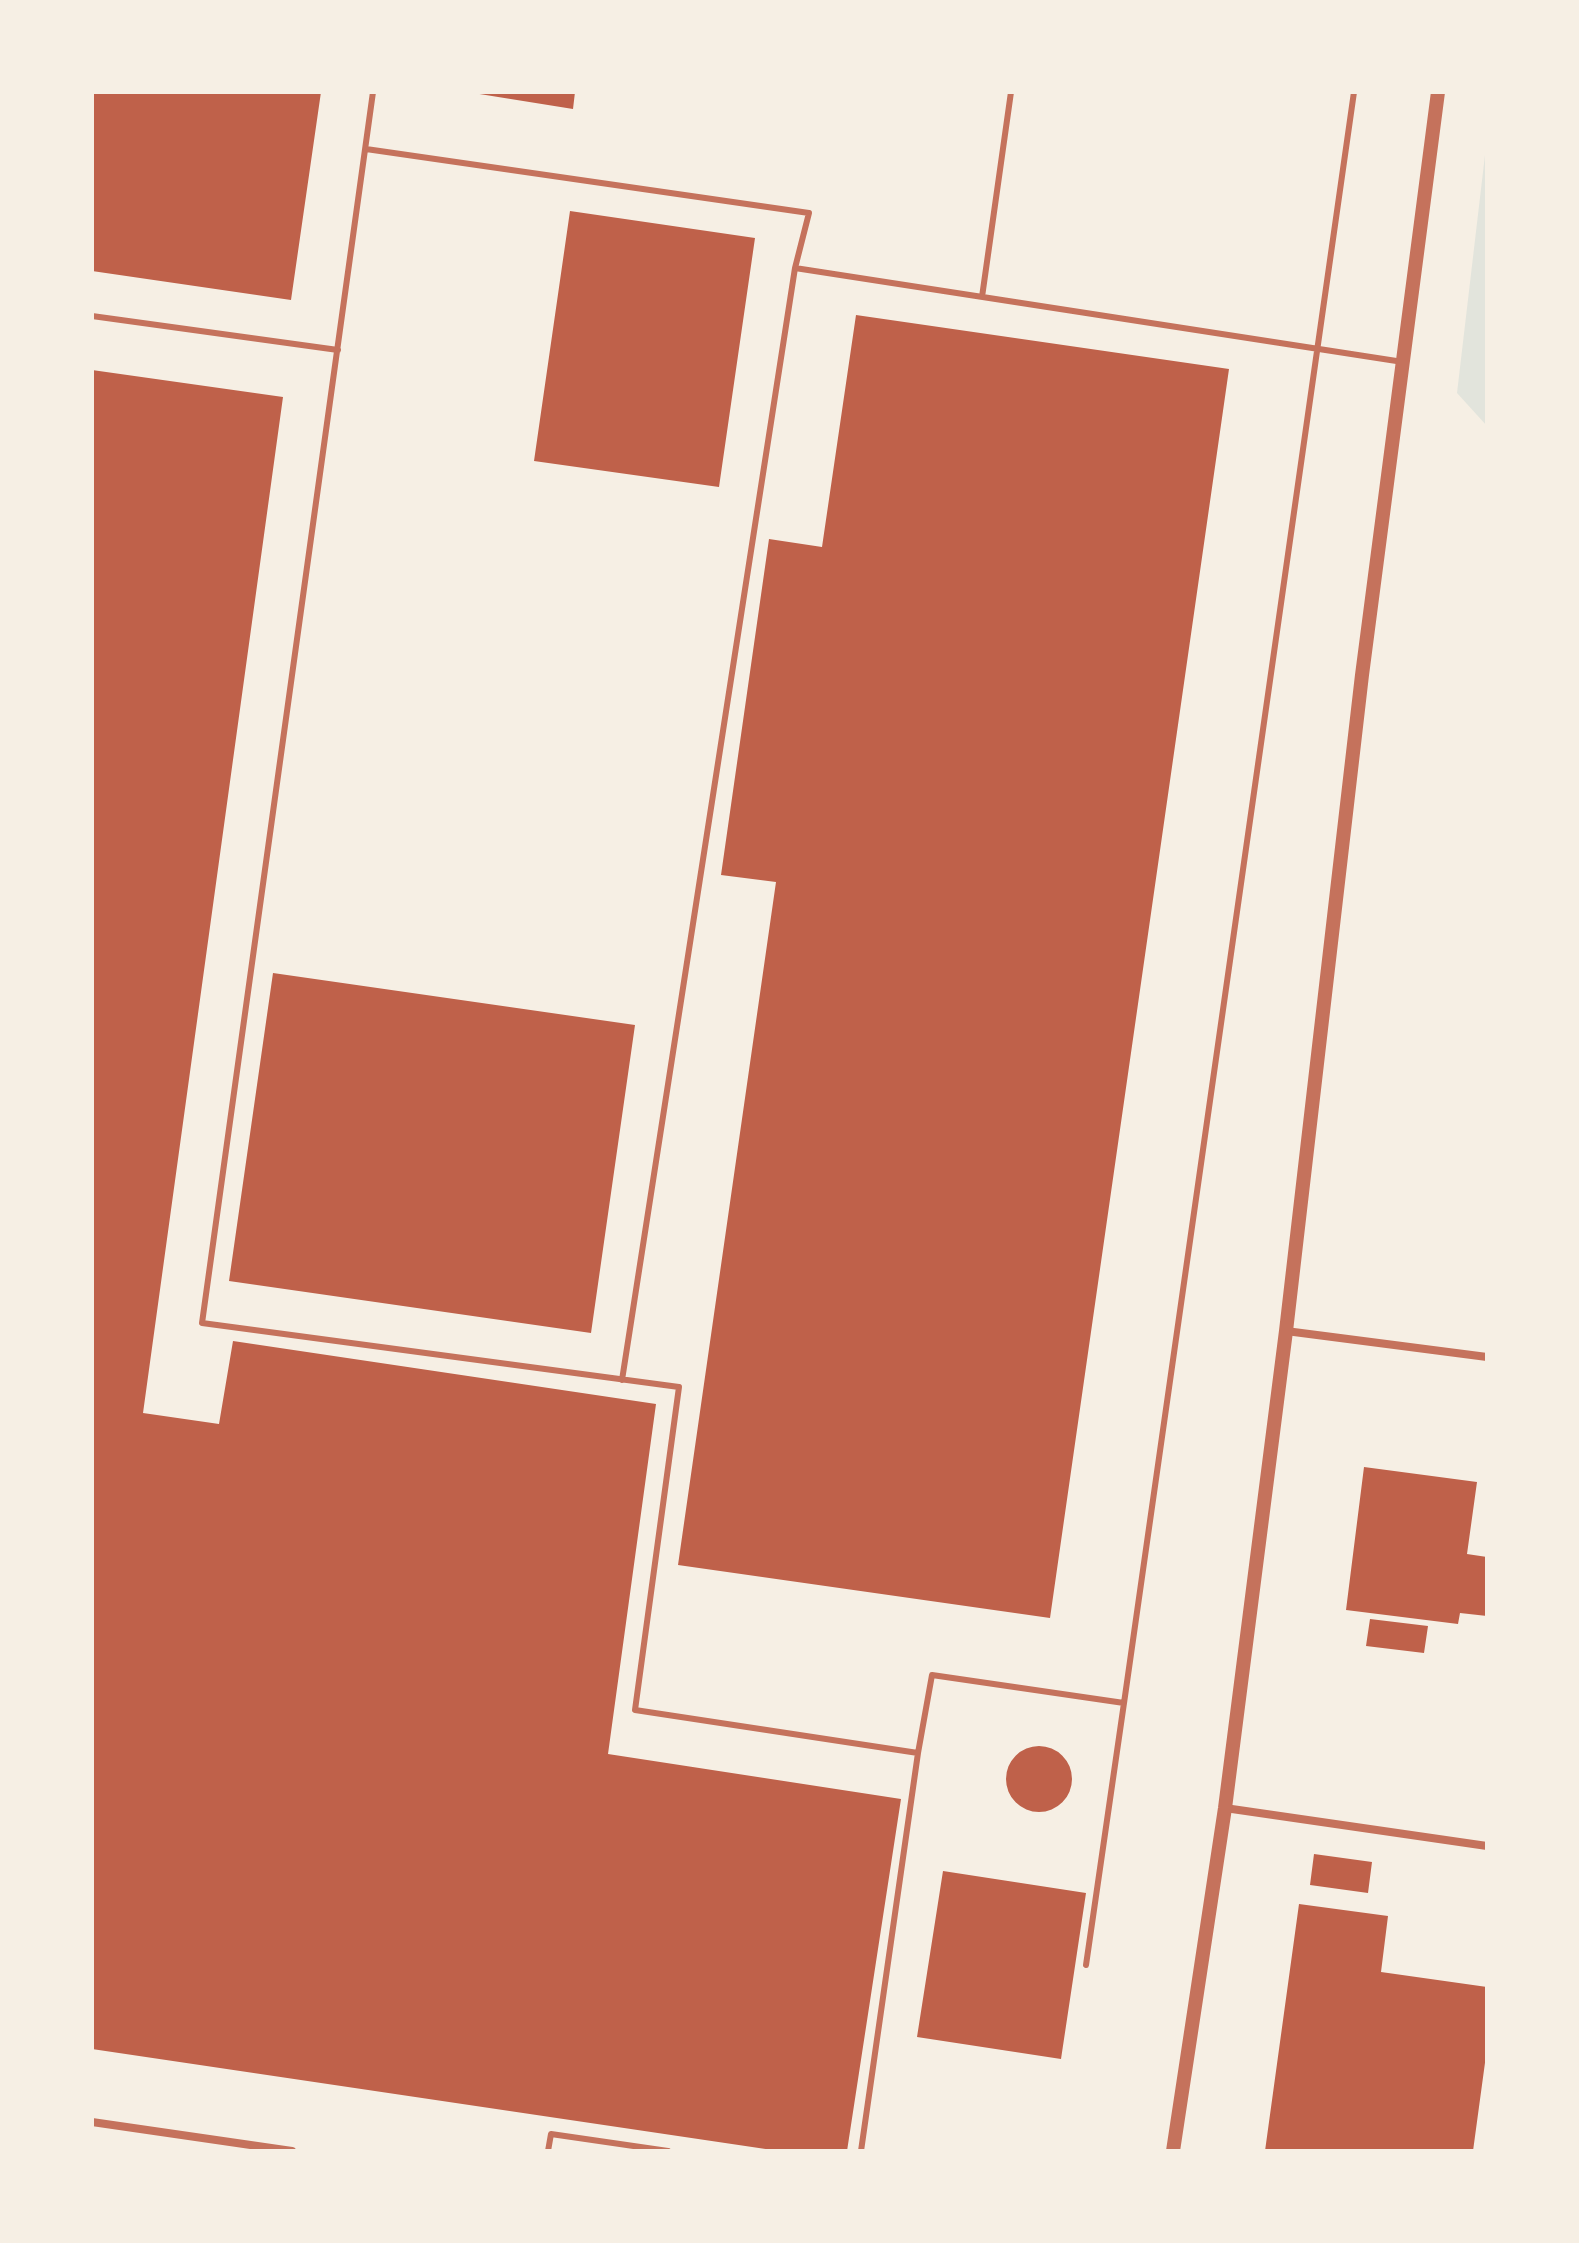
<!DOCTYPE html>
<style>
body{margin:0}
#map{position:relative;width:1579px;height:2243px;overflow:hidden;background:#f6efe4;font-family:Quicksand,sans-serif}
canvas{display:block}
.frame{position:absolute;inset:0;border:94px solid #f6efe4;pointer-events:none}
</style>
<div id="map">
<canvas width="1579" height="2243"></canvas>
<div class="frame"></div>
</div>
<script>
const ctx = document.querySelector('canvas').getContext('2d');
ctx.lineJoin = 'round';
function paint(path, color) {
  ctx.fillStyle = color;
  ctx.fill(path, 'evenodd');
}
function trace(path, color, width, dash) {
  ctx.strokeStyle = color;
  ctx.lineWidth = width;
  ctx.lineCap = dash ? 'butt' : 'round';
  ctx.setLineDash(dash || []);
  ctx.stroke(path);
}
paint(new Path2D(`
 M1487 138V426L1457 393Z`), '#e2e4dc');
paint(new Path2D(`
 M92 92H321L291 300 92 271Z
 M467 92H575L573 109Z
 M570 211 755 238 719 487 534 461Z
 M856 315 1229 369 1050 1618 678 1565 776 882 721 875 769 539 822 547Z
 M92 370 283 397 143 1413 219 1424 233 1341 656 1404 608 1754 901 1799 847 2151H779L92 2049Z
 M273 973 635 1025 591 1333 229 1281Z
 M1364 1467 1477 1482 1467 1554 1487 1557V1616L1460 1613 1458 1624 1346 1610Z
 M1370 1619 1428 1626 1424 1653 1366 1646Z
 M1006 1779a33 33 0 1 1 66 0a33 33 0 1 1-66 0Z
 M1314 1854 1372 1862 1368 1893 1310 1885Z
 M943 1871 1086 1893 1061 2059 917 2037Z
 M1299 1904 1388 1916 1381 1972 1487 1987V2048L1473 2151H1265Z`), '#bf614a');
trace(new Path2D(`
 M373 92 202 1323 679 1387 635 1710 918 1753 932 1675 1124 1703 1354 92
 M366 149 809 213 795 268
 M982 297 1011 92
 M92 316 338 350
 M622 1380 795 268 1403 362
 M1086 1965 1124 1703
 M548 2151 551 2134 668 2151
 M861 2151 918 1753`), '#c5725c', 6);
trace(new Path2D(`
 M1286 1331 1487 1357
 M1225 1808 1487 1846
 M92 2122 292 2151`), '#c5725c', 8);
trace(new Path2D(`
 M1173 2151 1225 1808 1286 1331 1362 675 1438 92`), '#c5725c', 14);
</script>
